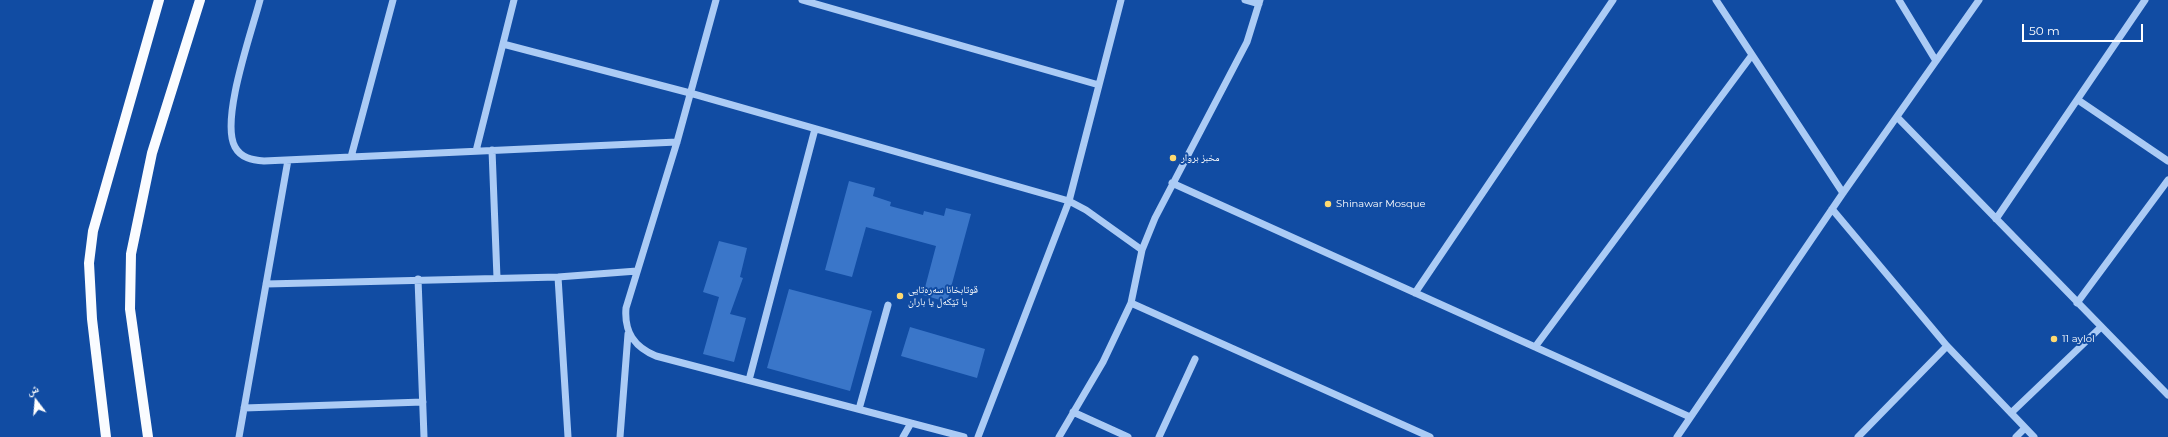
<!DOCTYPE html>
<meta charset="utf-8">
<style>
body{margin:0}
#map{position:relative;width:2168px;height:437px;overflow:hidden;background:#114ca3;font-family:Montserrat,"Noto Naskh Arabic",sans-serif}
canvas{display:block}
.north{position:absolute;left:16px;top:381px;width:40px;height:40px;-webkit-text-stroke:3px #114ca3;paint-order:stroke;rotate:344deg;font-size:11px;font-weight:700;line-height:16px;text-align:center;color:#fff}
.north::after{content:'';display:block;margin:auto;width:14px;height:18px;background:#fff;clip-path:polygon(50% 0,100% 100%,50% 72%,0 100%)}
.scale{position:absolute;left:2022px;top:24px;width:121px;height:18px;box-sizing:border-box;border:2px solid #fff;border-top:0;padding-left:5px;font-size:12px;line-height:14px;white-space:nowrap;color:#fff;-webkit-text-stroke:3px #114ca3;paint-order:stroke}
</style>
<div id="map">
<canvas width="2168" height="437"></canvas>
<div class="north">ش</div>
<div class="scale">50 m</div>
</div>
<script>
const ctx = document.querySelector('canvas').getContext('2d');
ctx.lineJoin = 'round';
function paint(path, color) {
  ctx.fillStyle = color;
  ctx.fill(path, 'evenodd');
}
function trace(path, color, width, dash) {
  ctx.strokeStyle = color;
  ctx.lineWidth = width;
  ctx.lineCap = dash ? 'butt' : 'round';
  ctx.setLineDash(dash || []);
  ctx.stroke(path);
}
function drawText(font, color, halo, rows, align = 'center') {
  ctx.font = font + ' Montserrat,"Noto Naskh Arabic",sans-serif';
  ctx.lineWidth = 4;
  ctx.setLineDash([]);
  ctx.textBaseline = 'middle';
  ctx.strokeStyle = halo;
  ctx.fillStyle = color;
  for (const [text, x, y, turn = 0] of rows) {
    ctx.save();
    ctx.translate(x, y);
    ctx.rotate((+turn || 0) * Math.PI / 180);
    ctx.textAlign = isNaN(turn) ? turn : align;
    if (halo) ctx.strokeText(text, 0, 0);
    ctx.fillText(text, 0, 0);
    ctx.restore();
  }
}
paint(new Path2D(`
 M849 181 875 188 873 196 891 202 890 206 923 215 924 211 944 216 946 208 971 214 947 302 923 295 936 246 866 227 852 277 825 270Z
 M719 241 747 248 740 277 743 278 730 314 746 318 734 362 703 354 719 297 703 292Z
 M789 289 872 311 850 391 767 368Z
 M910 327 985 349 977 378 901 356Z`), '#3a76c9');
trace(new Path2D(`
 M260 0C252 31 220 120 235 147 241 158 252 160 264 161L677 142
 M716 0 677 142 626 308C624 332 634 347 656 356L964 437
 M802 0 1099 85
 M1245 0 1259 4
 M1716 0 1843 193
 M1899 0 1936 61
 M503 44 690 93 1069 201 1086 210 1142 250
 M2078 100 2168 161
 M1897 117 2168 395
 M492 150 497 278
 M476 151 514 0
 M351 157 393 0
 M1172 183 1690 417
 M1832 209 1947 346 2034 437
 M1996 219 2145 0
 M558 277 568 437
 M418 279 424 437
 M266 284 558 277 637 271
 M1415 293 1613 0
 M1131 303 1430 437
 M2077 303 2168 180
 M1535 347 1752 55
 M749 380 815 129
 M244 408 423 402
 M859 409 888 305
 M1073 412 1128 437
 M2011 413 2101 327
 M239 437 288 160
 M620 437 628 334
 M903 437 911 423
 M978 437 1069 201 1121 0
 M1059 437 1103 362 1131 303 1142 250 1155 218 1247 42 1260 0
 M1159 437 1195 359
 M1677 437 1843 193 1979 0
 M1858 437 1947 346
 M2016 437 2025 428`), '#abcbf5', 7);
trace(new Path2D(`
 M106 437 92 319 89 263 93 231 159 0
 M148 437 130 309 131 254 152 153 200 0`), '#fafcff', 10);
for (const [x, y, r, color] of [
 [1173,158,4,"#ffda70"],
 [1328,204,4,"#ffda70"],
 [900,296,4,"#ffda70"],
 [2054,339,4,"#ffda70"]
]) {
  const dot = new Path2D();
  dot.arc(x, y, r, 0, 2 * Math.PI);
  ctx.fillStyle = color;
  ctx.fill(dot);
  trace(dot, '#114ca3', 1.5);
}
drawText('10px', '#fff', '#114ca3', [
 ["مخبز بروار",1181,158],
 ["Shinawar Mosque",1336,204],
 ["قوتابخانا سەرەتایی",908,290],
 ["یا تێکەل یا باران",908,302],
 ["11 aylol",2062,339]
], 'left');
</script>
